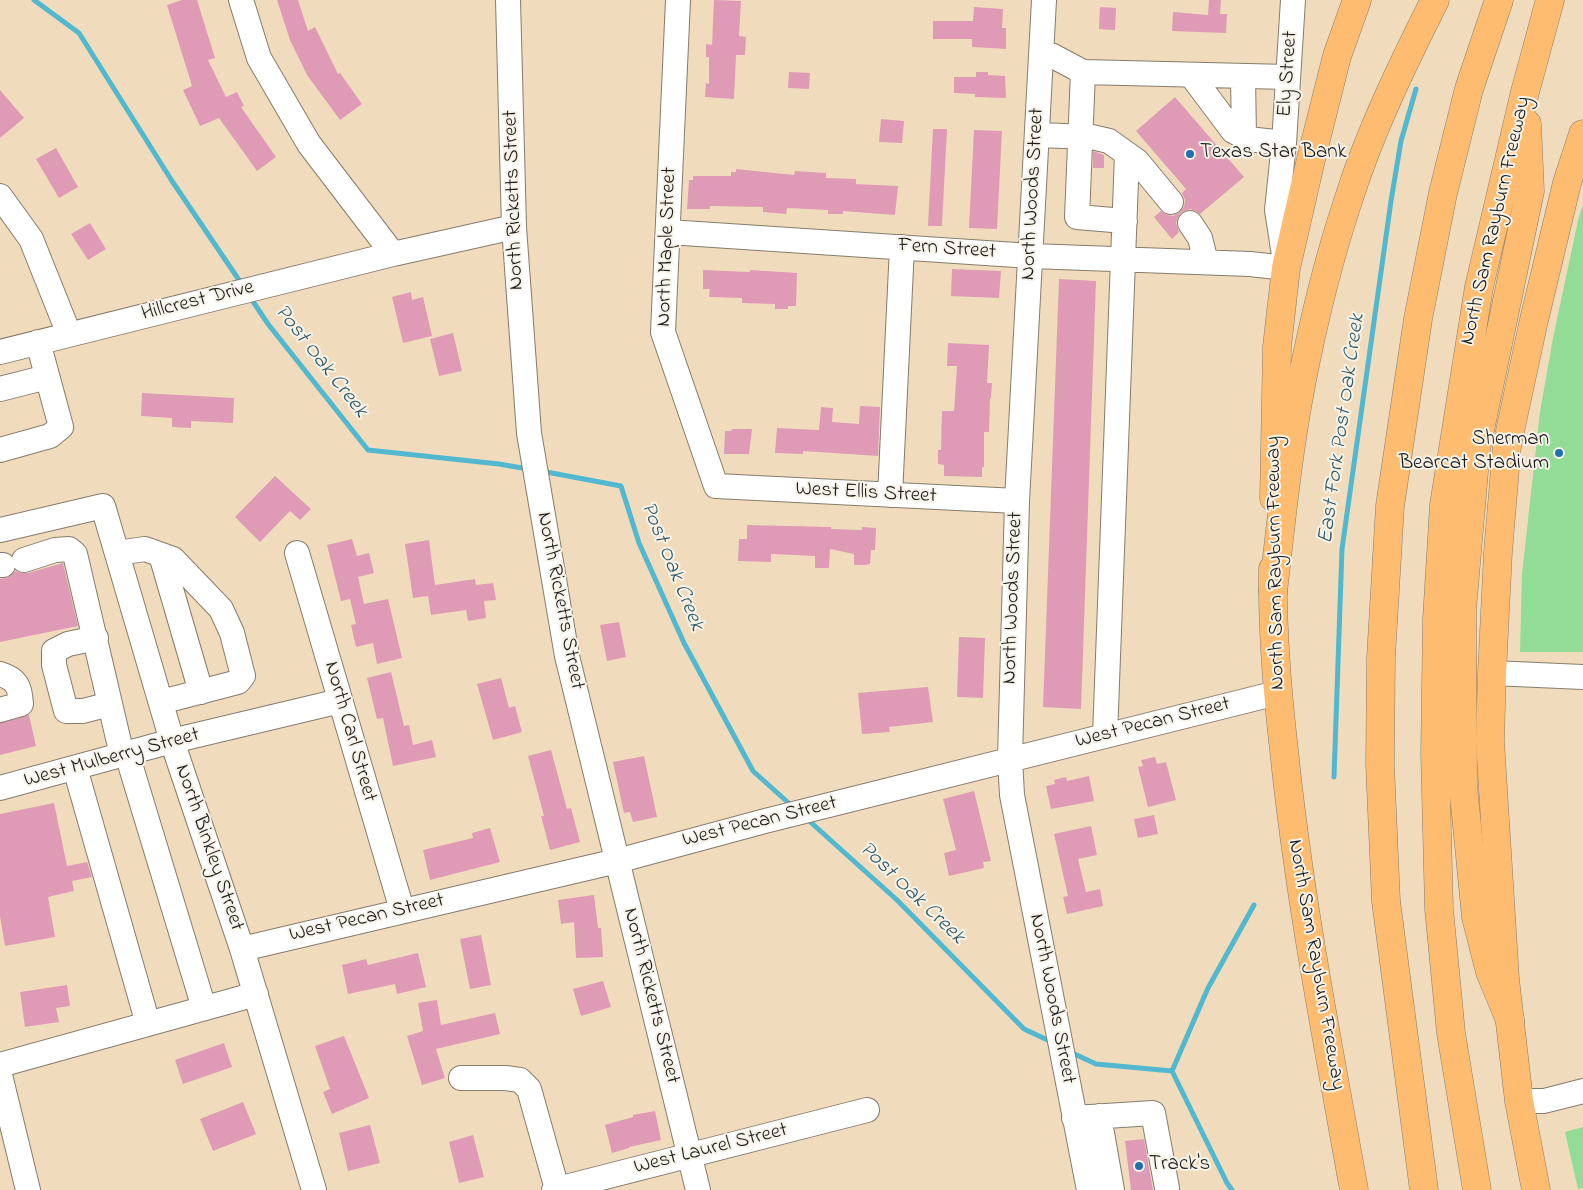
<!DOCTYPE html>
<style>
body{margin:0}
canvas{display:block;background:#f0dcbc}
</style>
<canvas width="1583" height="1190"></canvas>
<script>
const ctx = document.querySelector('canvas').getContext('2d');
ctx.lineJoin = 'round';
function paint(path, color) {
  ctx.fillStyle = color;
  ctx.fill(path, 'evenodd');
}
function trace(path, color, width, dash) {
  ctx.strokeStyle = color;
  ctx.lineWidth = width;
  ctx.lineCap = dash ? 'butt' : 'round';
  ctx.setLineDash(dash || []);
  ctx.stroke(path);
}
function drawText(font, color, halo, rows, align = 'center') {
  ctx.font = font + ' "Indie Flower",sans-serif';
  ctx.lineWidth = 4;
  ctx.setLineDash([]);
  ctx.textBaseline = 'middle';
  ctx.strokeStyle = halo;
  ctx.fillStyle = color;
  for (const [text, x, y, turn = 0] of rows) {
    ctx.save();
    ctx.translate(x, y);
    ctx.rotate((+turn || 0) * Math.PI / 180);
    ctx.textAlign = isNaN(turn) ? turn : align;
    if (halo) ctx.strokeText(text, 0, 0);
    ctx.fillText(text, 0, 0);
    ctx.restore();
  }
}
paint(new Path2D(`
 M1583 205V652H1520L1522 574 1540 412 1553 338 1579 216Z
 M1583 1127V1188L1578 1189 1565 1132Z`), '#93dc98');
trace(new Path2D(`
 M34 0 79 33 172 181 243 286
 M250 297 268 324 368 450 499 464 528 469
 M541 471 621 486 639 543 684 643 753 771 792 806
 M1334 777 1342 549 1391 201 1401 141 1416 89
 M806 818 897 900 1024 1029 1054 1043
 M1068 1051 1096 1064 1172 1071 1227 1183 1232 1190
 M1172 1071 1208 988 1254 905`), '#51b8cf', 5);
paint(new Path2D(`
 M182 0H197L215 58 208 60 226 97 237 92 244 106 241 107 276 157 257 171 219 118 200 126 183 90 192 86 167 5Z
 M277 0H298L308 31 315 27 338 74 340 73 362 104 340 120 307 75 290 40Z
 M714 0 741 1 739 36 746 37 745 55H736L734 99 705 97 706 83 709 84V57H706V44L712 45Z
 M1209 0H1221L1220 14H1227L1226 33 1172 31 1173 12 1208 15Z
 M974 7 1003 9 1002 28H1006V49L972 47V39H933V21H973Z
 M1100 7 1116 8 1115 30 1099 29Z
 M789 72 810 73 809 89 788 88Z
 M976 72H988V75L1005 76 1006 98 975 97V94L954 93V77H976Z
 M0 90 24 118 0 138Z
 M1175 97 1244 177 1200 214 1196 211 1190 209 1182 212 1178 217 1176 223 1179 232 1172 239 1154 217 1161 211 1167 215 1173 216 1180 212 1184 207 1185 200 1182 193 1186 189 1136 131Z
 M881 119 904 121 902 143 879 142Z
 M933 129H947L942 226H928Z
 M974 130 1002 131 997 229 969 228Z
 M56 148 78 187 59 198 36 159Z
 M1093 151 1104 155V168H1093Z
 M736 169 794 175 795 171 826 173V178L856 179V184L898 186 895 215 843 211V214H828V210L787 208 786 214 763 212V207L710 206V209H687L689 180H693V176H731V172H736Z
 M90 223 106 249 88 260 71 234Z
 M952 269 1001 271 999 298 951 296Z
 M703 270 750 272V270L797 273 796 306H788V309H775V304L742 303V298L709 297 710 289H703Z
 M1059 279 1096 281 1081 709 1043 707Z
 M411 292 412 300 423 297 432 336 403 343 392 297Z
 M453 333 462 371 439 376 430 339Z
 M948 343 989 345 987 383H992L991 398H990L989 432H984V467H982V477L944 476V465L938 464V450H941L942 411H954L957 366H947Z
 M142 393 234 398 233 423 191 421V428L172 427V418L141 416Z
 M860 406 880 407 878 456 803 451V454L775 453 777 428 819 430 821 407 833 408 832 422 859 424Z
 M732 429H752L749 454H724L725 431H731Z
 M275 476 311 509 300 520 290 511 260 542 235 517Z
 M747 525 831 527V529L862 530V527L876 528 875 550H871L870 564 865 565H854V554L830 549 829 568H815V556L771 554V562L738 561 739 539H747Z
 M352 539 357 556 369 553 374 573 358 577 364 604 388 599 402 658 377 664 373 643 356 647 351 625 356 624 350 599 341 601 327 545Z
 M429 540 435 585 475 579 476 585 493 583 496 600 484 601 486 618 468 621 466 610 431 615 428 596 413 598 405 544Z
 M63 563 78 626 0 642V579L9 577 15 571 22 573H28Z
 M619 622 626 657 607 661 600 625Z
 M959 637 985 638 983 698 957 697Z
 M391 672 404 726 409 725 413 745 432 740 436 757 393 766 383 718 377 719 367 678Z
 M501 678 509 708 515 706 522 732 493 740 477 684Z
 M928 687 933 722 889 727 890 732 862 734 858 693Z
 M29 715 36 746 0 755V723Z
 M551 750 567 809 571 808 580 842 550 850 541 816H544L528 756Z
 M644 756 657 817 633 822 630 812 624 813 613 762Z
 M1155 757 1157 764 1166 762 1176 800 1148 807 1138 767 1143 766 1141 760Z
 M1089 776 1094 801 1051 809 1046 786 1055 784 1054 780 1066 777 1067 781Z
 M974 791 991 861 983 862 984 868 949 876 944 853 956 850 943 799Z
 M54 803 67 866 87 862 92 877 72 881 74 891 48 897 55 937 5 946 0 916V814Z
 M1154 815 1158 834 1138 838 1134 819Z
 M1091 826 1097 855 1078 859 1086 892 1100 889 1103 906 1067 914 1063 897 1068 896 1054 834Z
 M490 828 500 862 430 880 423 850 473 838 472 833Z
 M594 895 598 928H601L603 957 576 958 574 922 561 924 558 900Z
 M481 935 491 985 470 989 460 939Z
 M418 953 426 987 397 994 395 984 348 994 342 965 366 959 368 965Z
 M603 981 611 1007 581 1016 573 989Z
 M67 985 70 1006 56 1008 59 1022 25 1027 20 992Z
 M437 1000 441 1025 495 1013 500 1034 436 1049 445 1078 422 1085 407 1036 423 1031 418 1003Z
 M344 1036 369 1098 332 1114 323 1092 330 1089 315 1046Z
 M224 1043 232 1067 183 1084 175 1060Z
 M243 1102 256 1134 213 1151 200 1119Z
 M655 1111 661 1140 629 1147V1148L612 1153 605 1125 633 1117V1115Z
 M370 1125 380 1163 348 1171 339 1133Z
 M473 1135 484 1177 459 1183 449 1142Z
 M1144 1139 1153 1190H1131L1125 1141Z`), '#df9bb6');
const minor = new Path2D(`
 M241 0 259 58 309 144 393 254
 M508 0 514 227 529 433 567 656 698 1190
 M678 0 663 332 716 486 1017 501
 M1044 0 1017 501 1010 759 1012 795 1089 1190
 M1042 52 1053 56 1083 72
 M1191 75 1233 131 1248 139 1284 143
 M1243 77 1244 137
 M1037 135 1092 137 1109 141 1137 161 1171 202
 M0 196 31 239 69 334
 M1125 221 1077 217 1083 72 1288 77
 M1190 223 1200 238 1206 262
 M668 232 1031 256 1250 264 1286 268 1277 210 1284 143 1293 0
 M0 352 393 254 514 227
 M0 389 47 377
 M0 450 50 436 61 427 38 342
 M890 495 902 247
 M0 530 103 506 172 741 242 949 314 1190
 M117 553 145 549 173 559 221 609 232 633 243 676 238 682 161 702
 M297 553 402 910
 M161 555 201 692
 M24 560 55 550 69 549 75 554 122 755
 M0 565H3
 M96 638 68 644 54 651V665L66 711H83L110 704
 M1492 673 1583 677
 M0 674C17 679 20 687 21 704L0 710
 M1105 736 1127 154
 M127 754 204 1008
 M75 768 148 1024
 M0 788 172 741 340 701
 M242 949 617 861 765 821 1277 693
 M0 1065 256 994
 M0 1075 28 1190
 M461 1078H505L520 1080 529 1089 557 1189
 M1519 1101H1544L1583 1091
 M1099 1116 1112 1190
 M1074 1118 1153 1113 1167 1188
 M554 1190 867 1110`);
const major = new Path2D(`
 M1274 498 1277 347 1286 268 1312 155 1337 56 1357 0
 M1273 569C1272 630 1277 690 1284 750 1299 898 1328 1044 1354 1190
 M1536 1190 1519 1101 1505 979 1490 741 1492 673 1498 552 1507 445 1534 320 1567 183 1583 134`);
const highway = new Path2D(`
 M1273 592C1281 523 1288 453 1301 385 1313 323 1328 261 1348 201 1370 131 1402 66 1435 0
 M1510 1020 1490 972 1476 917 1463 785 1462 610 1476 449 1530 191 1527 124
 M1424 1190 1386 901 1380 765 1381 657 1390 506 1418 319 1443 193 1469 89 1499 0
 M1477 1190 1451 1033 1439 909 1435 754 1437 619 1444 505 1479 287 1525 92 1550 0`);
trace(minor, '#867c6c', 26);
trace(major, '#867c6c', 29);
trace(highway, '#867c6c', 29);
trace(minor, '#fff', 24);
trace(major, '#febc70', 28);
trace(highway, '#febc70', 28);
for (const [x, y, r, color] of [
 [1190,154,5,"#1f6fb2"],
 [1559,453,5,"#1f6fb2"],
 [1139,1166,5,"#1f6fb2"]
]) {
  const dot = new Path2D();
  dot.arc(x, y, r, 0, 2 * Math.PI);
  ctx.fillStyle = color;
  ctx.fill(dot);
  trace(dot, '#f7f3e8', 2);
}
drawText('21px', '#1c1c1c', '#f7f3e8', [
 ["Ely Street",1289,74,-86],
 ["North Woods Street",1034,194,-87],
 ["North Ricketts Street",515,200,-92],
 ["North Sam Rayburn Freeway",1497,221,-77],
 ["North Maple Street",668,247,-88],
 ["Fern Street",947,250,4],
 ["Hillcrest Drive",198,302,-14],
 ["West Ellis Street",866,494,3],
 ["North Sam Rayburn Freeway",1277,563,-91],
 ["North Woods Street",1014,598,-88],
 ["North Ricketts Street",559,601,79],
 ["West Pecan Street",1153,724,-14],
 ["North Carl Street",349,732,74],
 ["West Mulberry Street",112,759,-15],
 ["West Pecan Street",760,823,-14],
 ["North Binkley Street",208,848,71],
 ["West Pecan Street",367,919,-13],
 ["North Sam Rayburn Freeway",1315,965,80],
 ["North Ricketts Street",650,996,76],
 ["North Woods Street",1051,999,79],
 ["West Laurel Street",711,1150,-14]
]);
drawText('21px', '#1c1c1c', '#f7f3e8', [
 ["Texas Star Bank",1200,154],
 ["Sherman",1549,441,"right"],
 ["Bearcat Stadium",1549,465,"right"],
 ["Track's",1149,1166]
], 'left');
drawText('italic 22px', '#315a64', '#f7f3e8', [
 ["Post Oak Creek",320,362,52],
 ["East Fork Post Oak Creek",1343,429,-82],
 ["Post Oak Creek",671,567,68],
 ["Post Oak Creek",911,894,44]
]);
</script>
